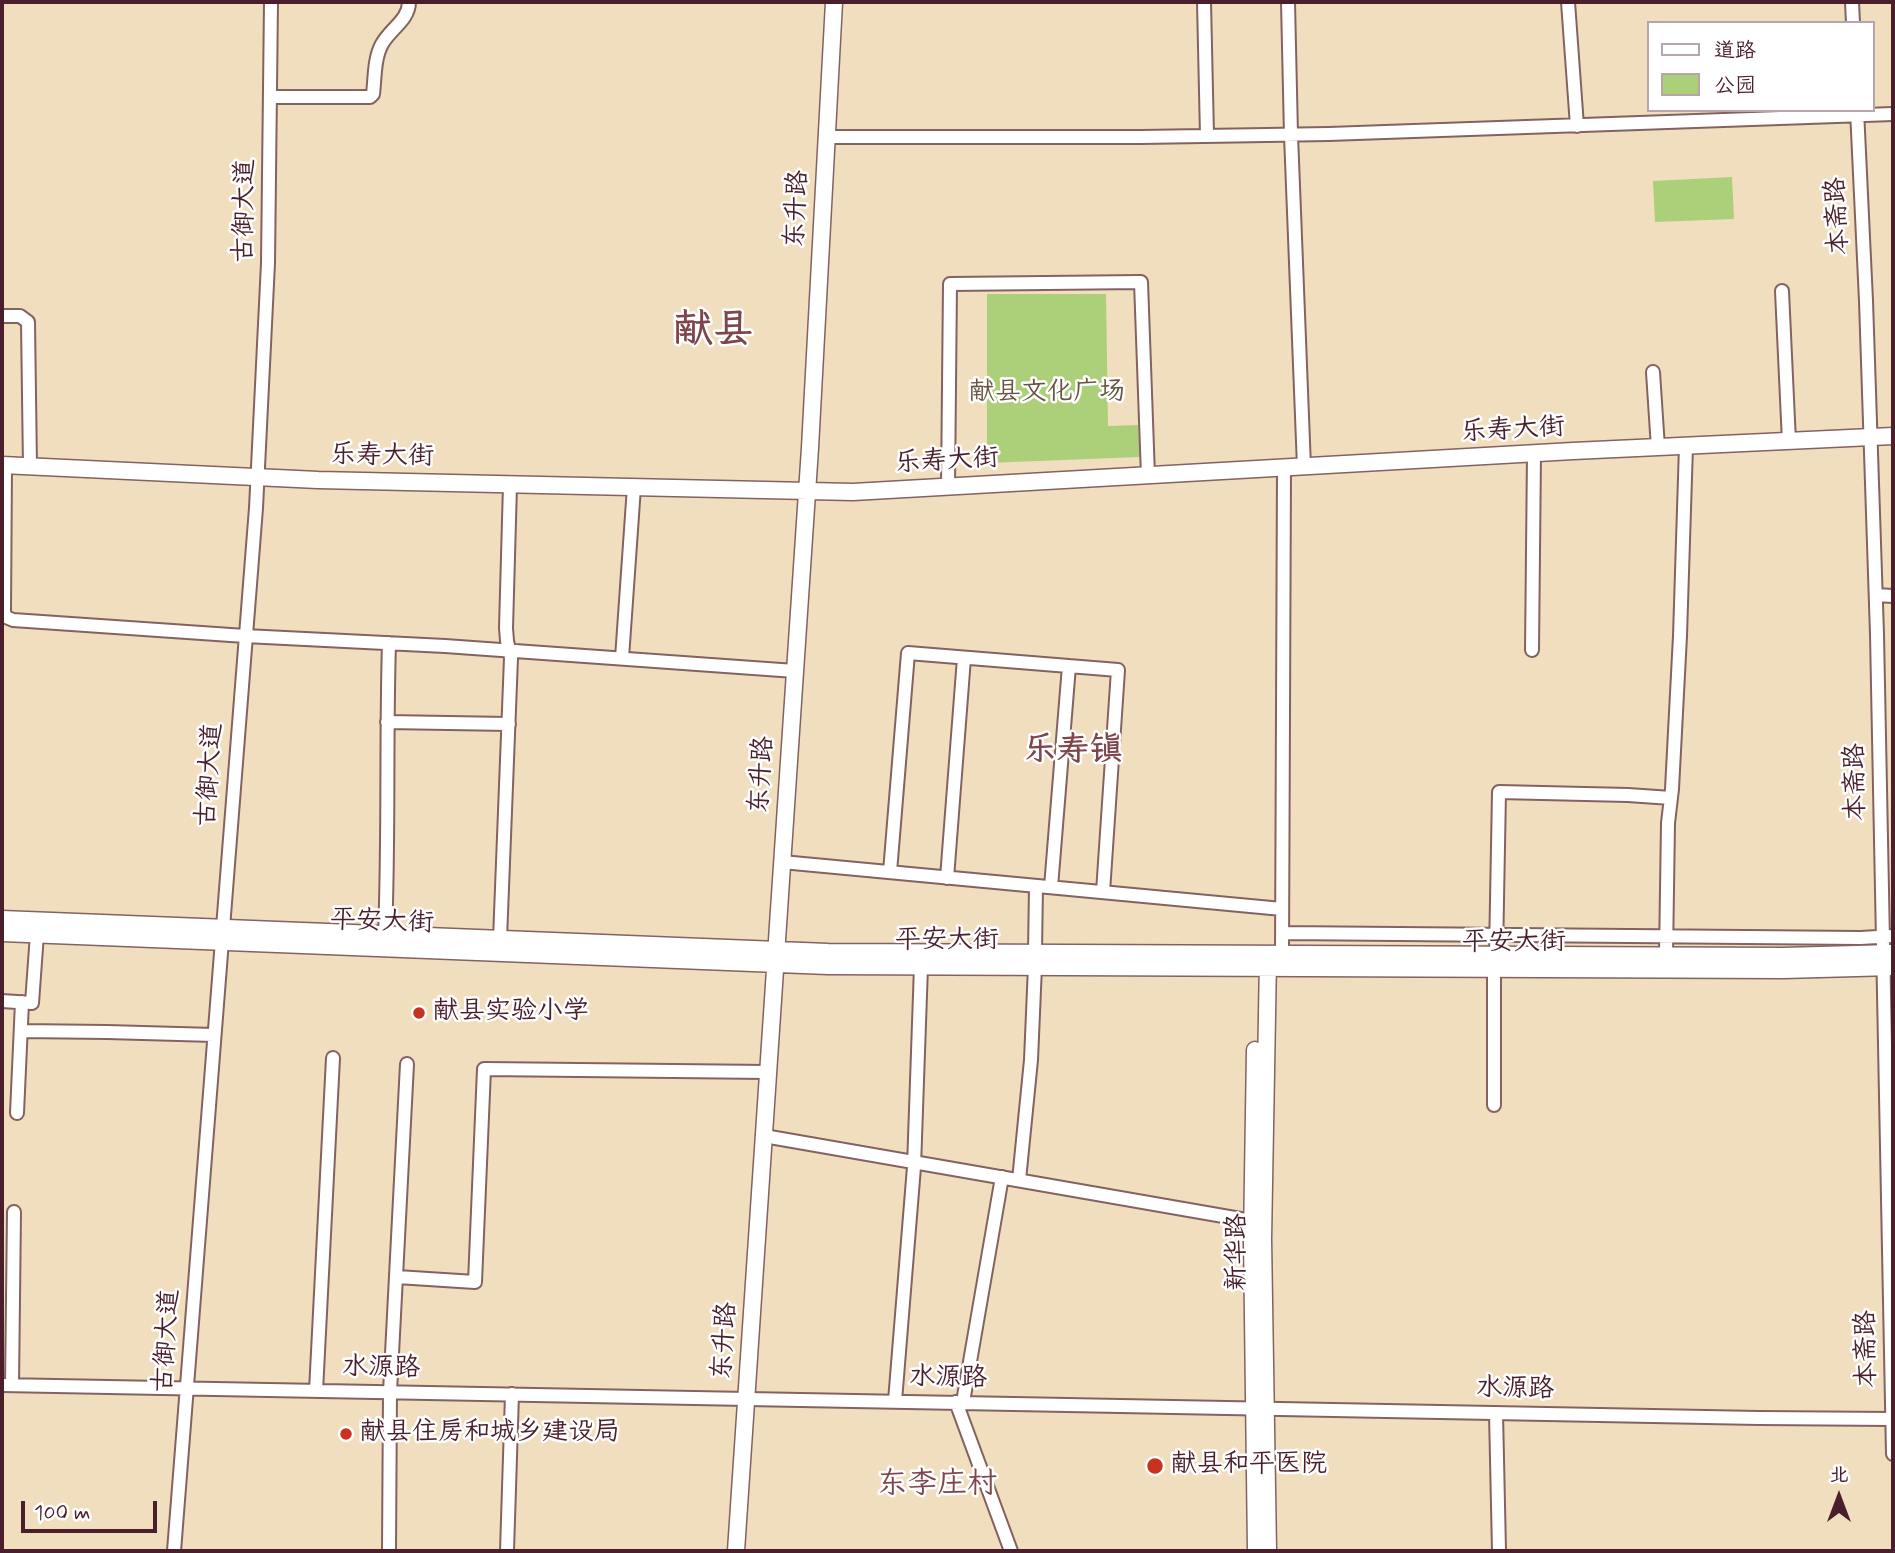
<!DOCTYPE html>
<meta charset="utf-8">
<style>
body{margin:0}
#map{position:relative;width:1895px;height:1553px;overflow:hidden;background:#f1debf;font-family:Mynerve,"LXGW WenKai TC",sans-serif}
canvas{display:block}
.frame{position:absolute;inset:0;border:4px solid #4a1f2b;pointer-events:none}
.legend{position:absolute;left:1647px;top:21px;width:228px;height:91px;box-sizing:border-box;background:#fff;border:2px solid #b7a5aa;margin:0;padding:9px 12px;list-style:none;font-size:21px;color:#4a1f2b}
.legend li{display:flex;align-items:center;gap:14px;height:35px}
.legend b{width:35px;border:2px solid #b7a5aa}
.north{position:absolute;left:1804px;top:1462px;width:70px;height:70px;-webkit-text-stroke:5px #fff;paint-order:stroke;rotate:0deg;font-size:19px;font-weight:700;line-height:28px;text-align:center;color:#4a1f2b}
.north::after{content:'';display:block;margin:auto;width:24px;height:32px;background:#4a1f2b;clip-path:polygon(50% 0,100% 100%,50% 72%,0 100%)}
.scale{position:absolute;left:21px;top:1501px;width:136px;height:32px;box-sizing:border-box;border:4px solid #4a1f2b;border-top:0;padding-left:9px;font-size:21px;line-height:24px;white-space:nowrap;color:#4a1f2b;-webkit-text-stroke:5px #fff;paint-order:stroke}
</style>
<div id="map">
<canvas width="1895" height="1553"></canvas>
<div class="frame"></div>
<ul class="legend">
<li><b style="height:9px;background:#fff"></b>道路</li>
<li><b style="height:19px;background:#acd079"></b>公园</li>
</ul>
<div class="north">北</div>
<div class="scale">100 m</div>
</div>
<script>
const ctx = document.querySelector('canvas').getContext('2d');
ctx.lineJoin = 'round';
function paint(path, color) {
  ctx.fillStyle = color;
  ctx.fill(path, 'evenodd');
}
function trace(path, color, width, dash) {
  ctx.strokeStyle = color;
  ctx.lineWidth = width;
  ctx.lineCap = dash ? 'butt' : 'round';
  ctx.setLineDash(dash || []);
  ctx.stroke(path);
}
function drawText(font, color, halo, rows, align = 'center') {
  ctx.font = font + ' Mynerve,"LXGW WenKai TC",sans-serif';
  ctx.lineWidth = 5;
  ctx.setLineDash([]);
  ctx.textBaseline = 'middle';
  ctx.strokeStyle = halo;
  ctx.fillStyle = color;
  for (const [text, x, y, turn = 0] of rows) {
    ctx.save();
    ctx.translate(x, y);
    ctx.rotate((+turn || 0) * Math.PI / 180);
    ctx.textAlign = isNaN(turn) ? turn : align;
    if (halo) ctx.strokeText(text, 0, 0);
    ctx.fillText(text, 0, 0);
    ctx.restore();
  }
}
paint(new Path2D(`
 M1732 177 1734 219 1655 222 1653 181Z
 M987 294H1106L1108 426 1138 425 1140 457 987 463Z`), '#acd079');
const minor = new Path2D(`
 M1204 2 1207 136
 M1288 2 1291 135 1304 467
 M1568 2 1577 126
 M1852 2 1853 23
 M270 97H370L373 94C375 78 374 58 382 44 390 29 409 20 409 2
 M1857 110 1866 301 1877 634 1893 1454
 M826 137H1141L1329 134 1893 114
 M1782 291 1789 442
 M2 316H20L28 322 30 467
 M1653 372 1658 448
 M5 466 4 612 6 617 13 620 245 636 445 646 795 671
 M948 487 950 284 1141 282 1148 476
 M1876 595 1893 596
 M1532 650 1534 454
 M622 658 634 487
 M387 722 509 724
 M782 862 1282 909
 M890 872 908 653 1118 670 1103 892
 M947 878 964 658
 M1051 887 1069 666
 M1282 933 1861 938 1893 936
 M385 934C389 837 386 740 389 643
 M500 939 511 658 507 641 506 628 510 485
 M1035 952 1036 886
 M1282 953 1284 469
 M1496 954 1499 792 1628 795 1671 798
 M1666 955 1668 823 1672 789 1680 636 1686 446
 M1494 968V1105
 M2 1001 32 1003 37 934
 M21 1031 107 1032 214 1035
 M17 1113 22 1002
 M764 1136 1252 1221
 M1019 1180 1031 1060 1035 966
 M397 1277 475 1282 484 1069 768 1072
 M2 1385 1759 1418 1893 1419
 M12 1385 14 1212
 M316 1391 333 1058
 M895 1401 914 1167 921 966
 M956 1402 1011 1551
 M963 1402 1002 1177
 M1496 1413 1499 1551
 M174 1551 256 508 268 263 271 2
 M389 1551 390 1392 407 1064
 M507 1551 512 1394`);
const major = new Path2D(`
 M2 465 318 480 853 492 1573 451 1893 436
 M2 919 828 952 1783 956 1893 953
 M2 933 828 966 1783 970 1893 967
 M1268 959 1263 1239 1268 1551
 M1255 1050 1252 1239 1256 1551
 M736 1551 810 448 834 2`);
trace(minor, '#84625f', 16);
trace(major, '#84625f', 19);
trace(minor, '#fff', 12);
trace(major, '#fff', 16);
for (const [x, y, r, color] of [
 [419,1013,7,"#c8321e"],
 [346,1434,7,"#c8321e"],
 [1155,1466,9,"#c8321e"]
]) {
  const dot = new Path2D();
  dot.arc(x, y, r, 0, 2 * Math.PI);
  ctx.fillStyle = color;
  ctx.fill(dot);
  trace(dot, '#fff', 2.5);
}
drawText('26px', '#4a1f2b', '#fff', [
 ["东升路",798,209,-87],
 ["古御大道",246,211,-89],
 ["本斋路",1839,216,-93],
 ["乐寿大街",1513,431,-3],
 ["乐寿大街",382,457,1],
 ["乐寿大街",947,462,-3],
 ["古御大道",211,775,-86],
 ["东升路",763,775,-86],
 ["本斋路",1857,782,-91],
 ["平安大街",382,923,2],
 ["平安大街",947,942],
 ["平安大街",1514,944],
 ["新华路",1239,1252,-90],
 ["古御大道",168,1341,-86],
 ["东升路",726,1341,-86],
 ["本斋路",1868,1349,-91],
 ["水源路",381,1369,1],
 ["水源路",948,1379,1],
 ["水源路",1515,1390,1]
]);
drawText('26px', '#675442', '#fff', [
 ["献县文化广场",1047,394]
]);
drawText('26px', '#4a1f2b', '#fff', [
 ["献县实验小学",433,1013],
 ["献县住房和城乡建设局",360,1434],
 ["献县和平医院",1171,1466]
], 'left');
drawText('30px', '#7e454a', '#fff', [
 ["东李庄村",937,1486]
]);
drawText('bold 33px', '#7e454a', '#fff', [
 ["乐寿镇",1073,752]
]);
drawText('bold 40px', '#7e454a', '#fff', [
 ["献县",713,333]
]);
</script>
